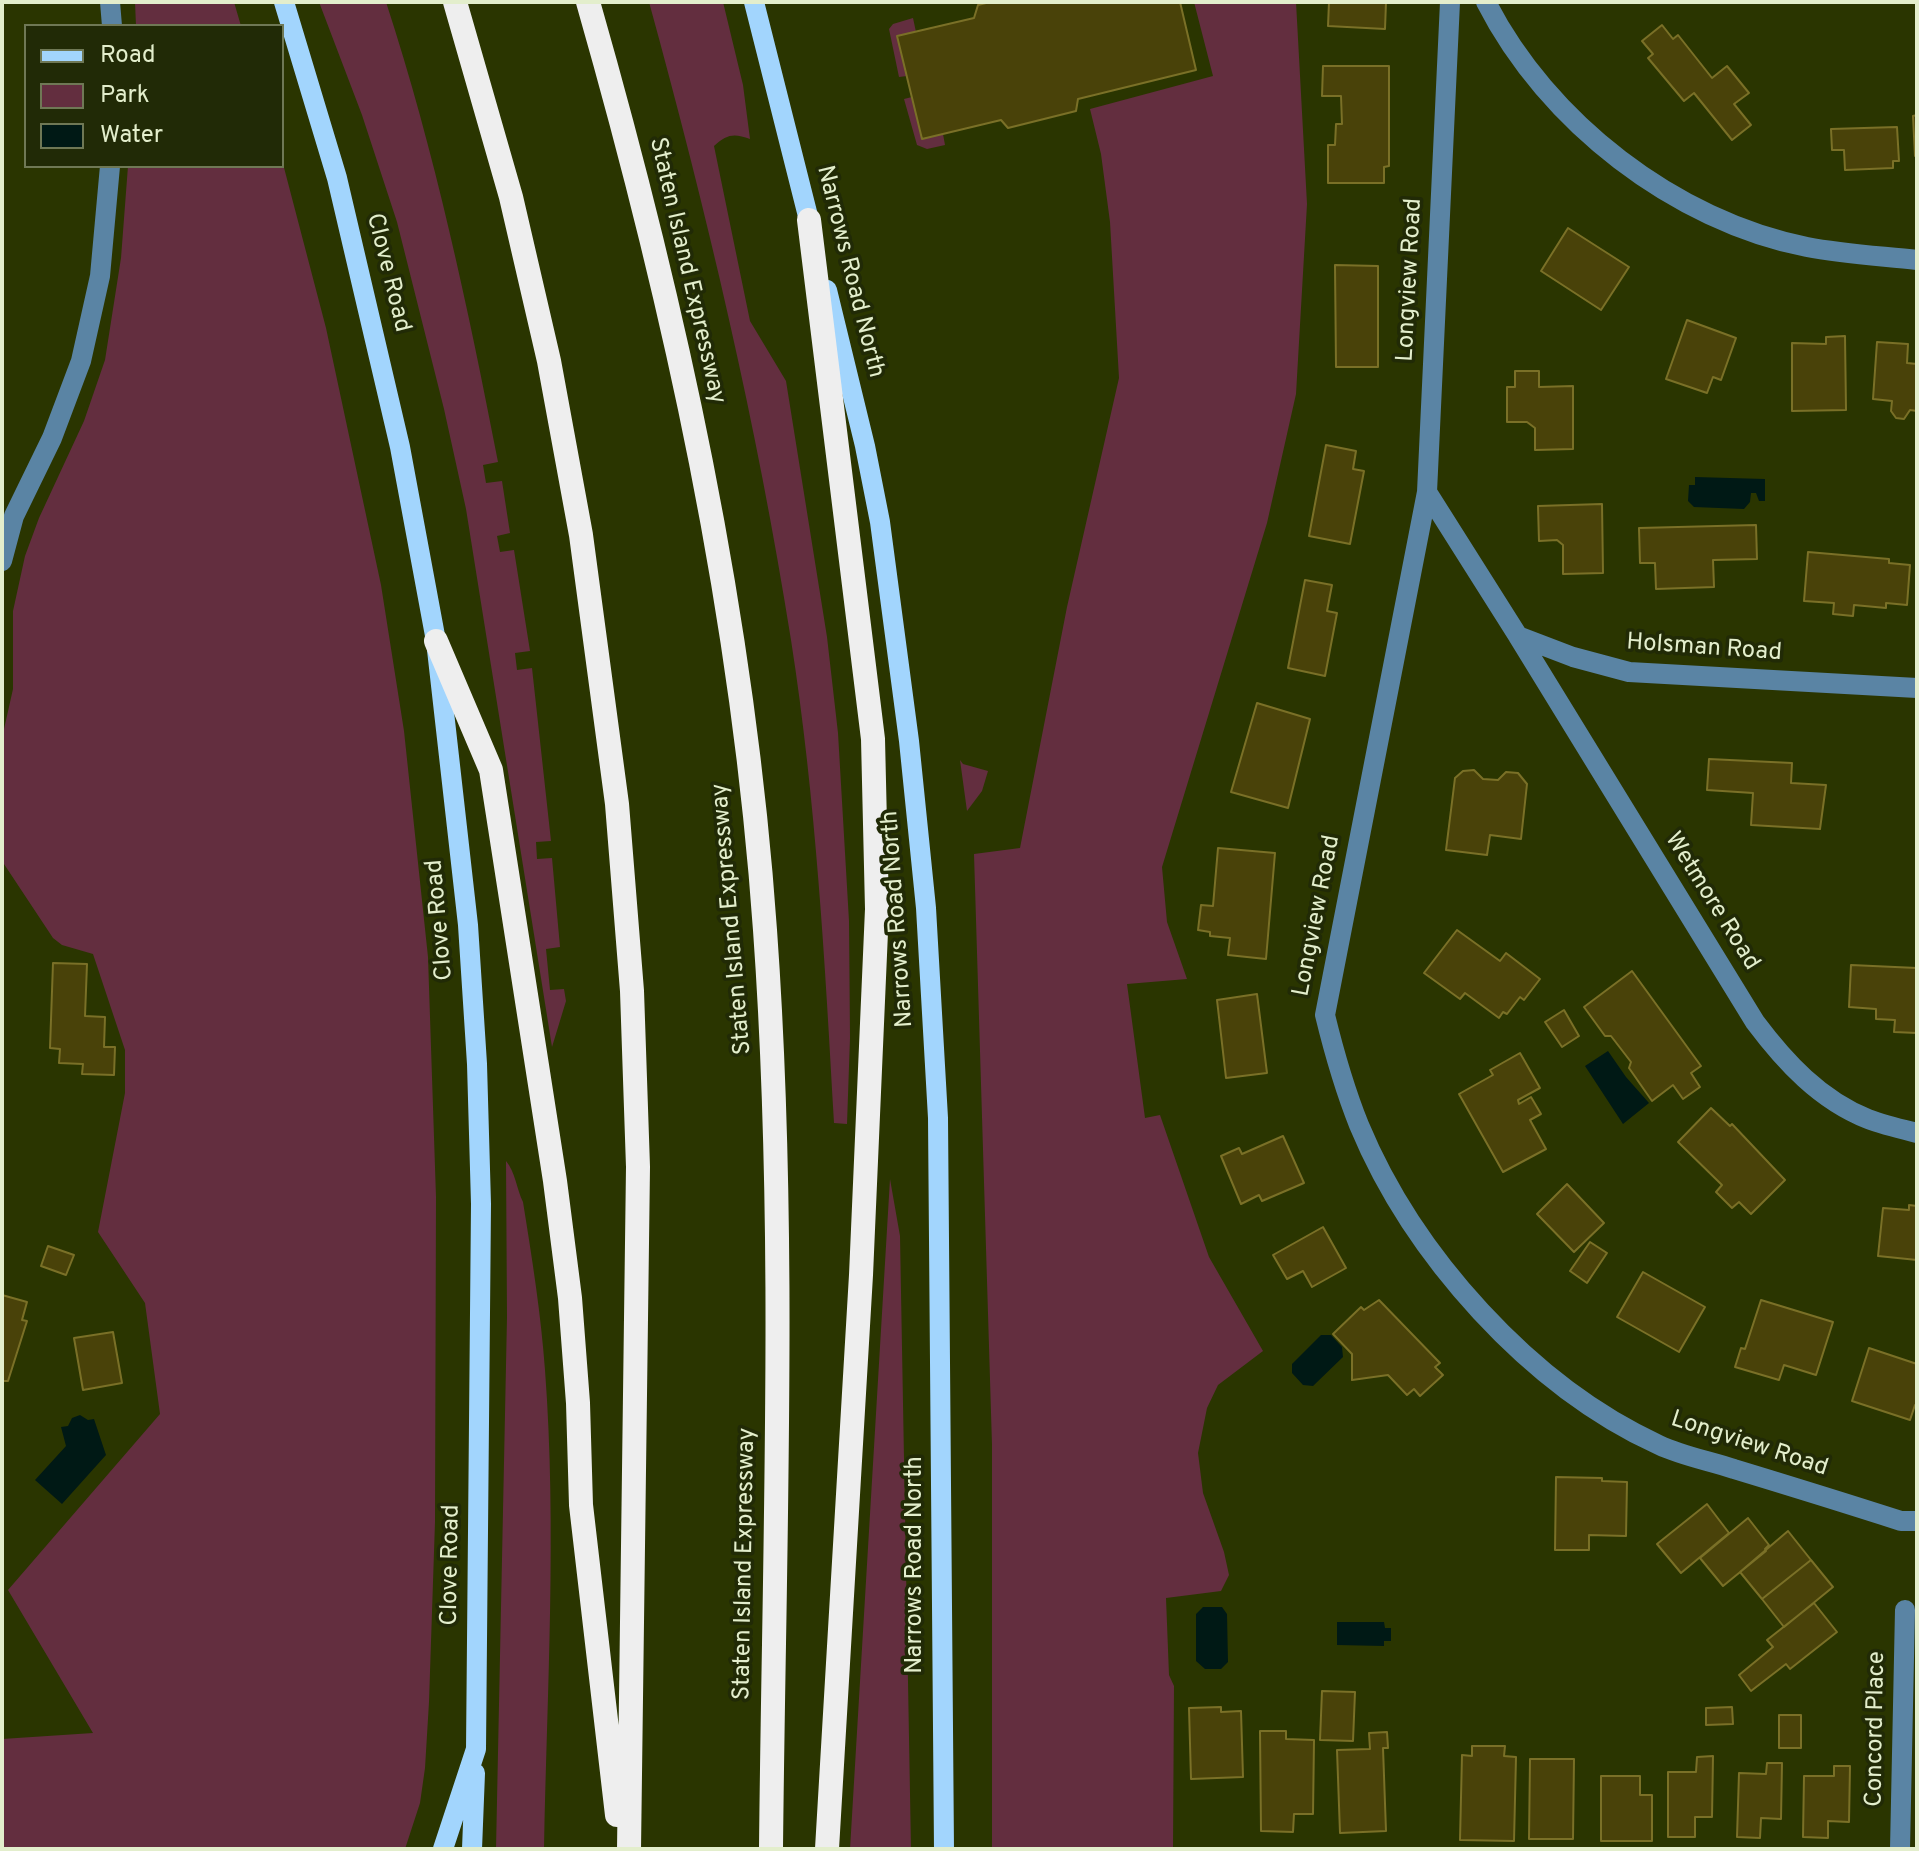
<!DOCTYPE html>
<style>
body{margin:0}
#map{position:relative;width:1919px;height:1851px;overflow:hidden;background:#2a3500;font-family:Overpass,sans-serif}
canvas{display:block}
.frame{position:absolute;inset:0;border:4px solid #e3eecc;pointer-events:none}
.legend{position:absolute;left:24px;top:24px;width:260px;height:144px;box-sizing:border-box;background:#212a06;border:2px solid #6f7855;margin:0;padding:10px 14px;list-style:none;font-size:24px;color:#e3eecc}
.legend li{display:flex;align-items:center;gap:16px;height:40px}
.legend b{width:40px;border:2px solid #6f7855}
</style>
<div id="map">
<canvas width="1919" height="1851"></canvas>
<div class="frame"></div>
<ul class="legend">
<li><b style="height:10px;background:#a2d5fd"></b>Road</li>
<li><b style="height:22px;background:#632e3f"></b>Park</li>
<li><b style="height:22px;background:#001915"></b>Water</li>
</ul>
</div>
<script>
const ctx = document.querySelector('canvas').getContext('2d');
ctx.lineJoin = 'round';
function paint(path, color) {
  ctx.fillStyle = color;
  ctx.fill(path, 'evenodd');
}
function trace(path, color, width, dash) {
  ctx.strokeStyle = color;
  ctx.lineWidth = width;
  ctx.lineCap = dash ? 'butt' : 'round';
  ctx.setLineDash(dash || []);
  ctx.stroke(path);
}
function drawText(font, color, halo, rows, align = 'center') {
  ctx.font = font + ' Overpass,sans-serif';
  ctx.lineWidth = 7;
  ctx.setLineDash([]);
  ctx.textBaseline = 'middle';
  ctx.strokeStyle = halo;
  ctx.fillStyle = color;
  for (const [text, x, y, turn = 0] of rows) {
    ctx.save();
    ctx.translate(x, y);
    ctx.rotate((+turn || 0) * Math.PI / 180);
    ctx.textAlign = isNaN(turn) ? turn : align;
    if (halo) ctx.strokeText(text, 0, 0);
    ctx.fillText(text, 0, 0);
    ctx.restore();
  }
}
paint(new Path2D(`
 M135 2H234L241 26H136Z
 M319 2H386C435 152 468 307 498 462L483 465 486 483 502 481 510 533 497 536 500 552 514 550 530 651 515 653 517 670 532 668 551 841 536 842 537 859 552 858 560 947 546 949 550 990 564 989 566 1001 552 1047 466 509 444 409 397 222 362 115Z
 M649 2H723L743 85 750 139C734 133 727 134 714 146L750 321 786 381 827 637 838 733 849 921 850 1038 847 1124 834 1123C825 962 816 800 791 640 757 424 707 213 649 2Z
 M1194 2H1296L1307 204 1296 394 1267 523 1162 867 1167 922 1187 979 1127 984 1145 1118 1160 1115 1209 1257 1263 1351 1218 1385 1207 1408 1198 1453 1203 1493 1224 1552 1229 1575 1221 1591 1166 1598 1169 1675 1174 1686 1173 1849H992V1445L974 854 1020 848 1067 607 1119 378 1110 222 1101 154 1090 109 1213 76Z
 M913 18 916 32 897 37 907 76 899 77 889 29 893 24Z
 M912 97 943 134 945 145 927 149 917 145 904 99Z
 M282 160 326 328 381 585 404 731 428 957 436 1197 435 1522 429 1702 425 1768 420 1803 405 1849H2V1739L93 1733 8 1590 160 1414 145 1303 98 1232 125 1093V1050L93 954 62 945 53 938 2 861V738L13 689V611L25 556 39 518 84 421 105 360 121 258 128 166H282Z
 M960 760 963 764 988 771 982 791 967 811Z
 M506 1161C515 1171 517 1190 523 1202 532 1258 541 1314 545 1370 557 1529 547 1690 544 1849H496L507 1317Z
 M890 1179 900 1236 911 1849H850Z`), '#632e3f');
paint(new Path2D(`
 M1695 477 1765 479V501H1759L1756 493H1751L1750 502 1744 509 1694 507 1688 501 1689 485H1695Z
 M1608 1051 1626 1077 1649 1103 1623 1124 1585 1066Z
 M1321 1335H1331L1342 1347 1343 1357 1313 1386 1303 1385 1292 1373V1364Z
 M80 1415 88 1420 94 1419 106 1455 62 1504 35 1480 66 1446 61 1427 68 1426 72 1418Z
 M1203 1607H1222L1227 1614 1228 1662 1221 1669H1205L1196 1661V1614Z
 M1337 1622H1384L1385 1628H1391V1641H1384V1646L1337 1645Z`), '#001915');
const building = new Path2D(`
 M990 2H1180L1196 70 1078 99 1076 111 1008 128 1001 120 922 139 897 36 974 18 978 5Z
 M1329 2H1386L1385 29 1328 26Z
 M1662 25 1673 39 1678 35 1712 78 1727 66 1749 93 1734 104 1751 125 1732 140 1694 93 1684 101 1648 58 1653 54 1642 41Z
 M1323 66H1389V166L1384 167V183H1328V145H1335L1336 124H1342L1341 96H1322Z
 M1917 115V156H1915L1913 116Z
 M1897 127 1899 161H1893V168L1845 170 1844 150H1832L1831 129Z
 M1568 228 1629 267 1601 310 1541 271Z
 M1335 265 1378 266V367H1336Z
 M1687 320 1736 338 1721 380 1713 377 1707 393 1666 379Z
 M1845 336 1846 410 1792 411V343L1826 344V337Z
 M1877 342 1908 344 1907 363 1917 364V411L1910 410 1904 419 1896 418 1891 411 1892 401 1873 399Z
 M1515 371H1539V387L1573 386V449L1535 450V428L1527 422H1507V387H1515Z
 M1326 445 1356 451 1353 469 1364 471 1350 544 1309 536Z
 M1602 504 1603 573 1563 574V545L1557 540 1539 541 1538 506Z
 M1756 525 1757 559 1713 560 1714 587 1656 589 1655 563H1640L1639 528Z
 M1808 552 1889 559V563L1910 565 1907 605 1886 603V608L1854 605 1853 616 1833 614 1834 603 1804 601Z
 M1305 580 1332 585 1327 611 1337 613 1325 676 1288 668Z
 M1257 703 1310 719 1288 808 1231 792Z
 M1709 759 1792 763 1791 783 1826 785 1820 829 1751 825 1753 793 1707 790Z
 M1474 770 1483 779 1498 780 1506 772 1518 773 1527 784 1521 839 1490 835 1487 855 1446 850 1455 778 1463 771Z
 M1218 848 1275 853 1266 959 1228 955 1230 938 1210 936V932L1198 930 1201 905 1213 906Z
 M1457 930 1500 961 1506 953 1540 979 1524 1000 1520 997 1507 1014 1503 1012 1499 1018 1465 993 1460 999 1424 973Z
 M53 963 87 964 85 1016 105 1017 104 1047H115L114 1075 82 1074 83 1064 59 1063 60 1049 50 1048Z
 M1851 965 1917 968V1033L1894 1032 1895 1020 1876 1019V1009L1849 1007Z
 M1632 971 1701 1066 1691 1073 1700 1087 1683 1099 1673 1085 1652 1101 1629 1068 1631 1062 1611 1036H1605L1584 1007Z
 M1257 994 1267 1073 1226 1078 1217 1000Z
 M1564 1010 1579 1036 1562 1047 1545 1022Z
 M1520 1053 1540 1088 1518 1100 1519 1104 1531 1097 1541 1114 1530 1120 1546 1149 1503 1172 1459 1094 1493 1075 1490 1070Z
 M1711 1108 1730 1126 1732 1124 1785 1180 1751 1214 1739 1202 1732 1208 1716 1192 1722 1185 1678 1142Z
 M1283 1136 1304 1183 1262 1201 1259 1195 1241 1204 1221 1156 1239 1148 1242 1154Z
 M1567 1184 1604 1223 1574 1252 1537 1214Z
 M1909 1205 1917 1206V1260L1878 1256 1883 1208 1909 1210Z
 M1323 1227 1346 1268 1312 1287 1303 1271 1287 1279 1273 1255Z
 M1590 1242 1607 1253 1587 1283 1570 1271Z
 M48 1246 74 1255 66 1275 41 1266Z
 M1643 1272 1705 1307 1679 1352 1617 1317Z
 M2 1295 27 1302 22 1320 27 1321 8 1381H2Z
 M1379 1300 1440 1363 1435 1367 1443 1375 1420 1396 1414 1389 1407 1395 1388 1375 1352 1380V1354L1333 1334 1361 1307 1364 1310Z
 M1761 1300 1833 1322 1816 1375 1784 1365 1779 1380 1735 1367 1741 1348 1745 1349Z
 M113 1332 122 1383 83 1390 74 1338Z
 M1869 1348 1917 1364V1405H1915L1910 1420 1852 1401Z
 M1556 1477 1602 1478V1481L1627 1482 1626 1536 1589 1535V1550H1555Z
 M1707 1504 1729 1533 1681 1573 1657 1544Z
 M1748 1518 1769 1545 1765 1549 1766 1551 1723 1586 1700 1558Z
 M1788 1531 1811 1560 1762 1599 1740 1572Z
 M1811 1560 1833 1587 1784 1627 1762 1599Z
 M1814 1603 1837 1632 1790 1669 1786 1664 1751 1691 1739 1675 1773 1647 1767 1640Z
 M1322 1691 1355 1692 1353 1741 1320 1740Z
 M1221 1707V1712L1241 1711 1243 1777 1191 1779 1189 1708Z
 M1732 1707 1733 1724 1706 1725V1708Z
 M1779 1715H1801V1748H1779Z
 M1260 1731H1286V1739L1314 1740 1313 1814H1294L1293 1832 1261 1831Z
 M1387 1732 1388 1748H1383L1386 1831 1340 1833 1337 1750 1370 1749 1369 1733Z
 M1472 1746H1505L1504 1756 1516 1757 1514 1841 1460 1840 1462 1755 1472 1756Z
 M1713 1756 1712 1817H1695V1837H1668V1772H1696L1697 1757Z
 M1530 1759H1574L1573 1839H1529Z
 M1767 1763H1782L1781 1819 1761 1818 1760 1838 1737 1837 1739 1773 1766 1774Z
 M1834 1766H1850L1849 1822 1828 1821V1838L1803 1837 1804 1776H1834Z
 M1601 1776H1640V1795H1652V1841H1601Z`);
paint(building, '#494209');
trace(building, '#7a7027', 2);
trace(new Path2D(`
 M110 2 112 26
 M1450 2 1427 492 1325 1015C1334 1052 1345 1090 1359 1125 1413 1255 1530 1386 1659 1445 1682 1456 1710 1461 1734 1469 1790 1486 1845 1503 1901 1521H1917
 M1486 2C1547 122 1675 221 1807 247 1843 254 1881 256 1917 260
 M1427 492 1518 636 1573 657 1629 672 1917 688
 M2 561 14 516 52 438 81 361 100 276 110 166
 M1518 636 1755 1022C1785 1062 1820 1100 1868 1119 1884 1125 1901 1129 1917 1133
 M1900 1849 1905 1610`), '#5a84a4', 20);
trace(new Path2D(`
 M284 2 337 178 400 447 436 641 468 925 477 1064 481 1204 476 1749 443 1849
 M754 2 812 232
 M827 290 865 446 880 522 909 741 926 908 938 1118 944 1849
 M472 1849 475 1773`), '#a2d5fd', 20);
trace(new Path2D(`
 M455 2 511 197 549 361 581 535 617 804 632 991 638 1167 629 1849
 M588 2C675 306 743 615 765 930 787 1236 774 1543 771 1849
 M809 220 873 739 877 909 861 1275 827 1849
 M436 641 491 770 555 1181 570 1298 578 1403 581 1505 617 1815`), '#eee', 24);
drawText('24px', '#e3eecc', '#212a06', [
 ["Staten Island Expressway",686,271,77],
 ["Narrows Road North",849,272,76],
 ["Clove Road",387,273,76],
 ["Longview Road",1411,280,-87],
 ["Holsman Road",1704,649,4],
 ["Wetmore Road",1711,902,58],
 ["Longview Road",1318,916,-79],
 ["Staten Island Expressway",733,919,-95],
 ["Narrows Road North",899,919,-94],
 ["Clove Road",441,920,-95],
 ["Longview Road",1749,1445,18],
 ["Staten Island Expressway",746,1564,-89],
 ["Clove Road",452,1565,-89],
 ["Narrows Road North",916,1565,-90],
 ["Concord Place",1877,1729,-89]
]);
</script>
